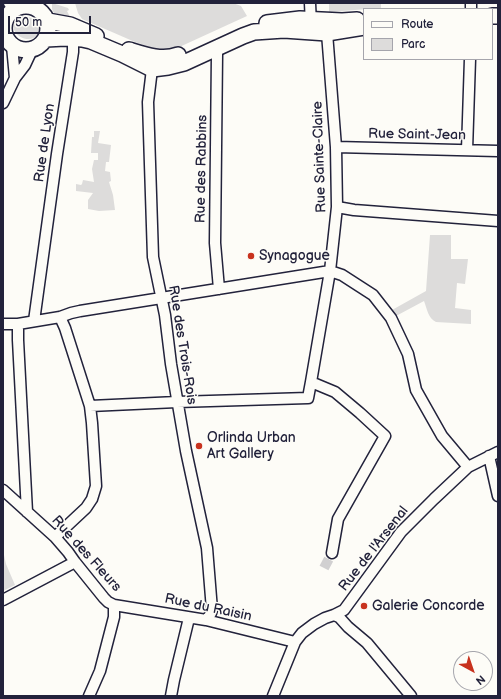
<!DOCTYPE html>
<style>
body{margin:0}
#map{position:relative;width:501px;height:699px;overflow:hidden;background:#fdfcf7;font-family:"Balsamiq Sans",sans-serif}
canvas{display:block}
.frame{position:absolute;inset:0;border:4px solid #22223b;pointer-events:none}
.legend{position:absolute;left:363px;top:8px;width:130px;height:52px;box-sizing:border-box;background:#fdfcf7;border:1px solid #a5a5ac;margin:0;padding:5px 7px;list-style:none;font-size:12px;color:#22223b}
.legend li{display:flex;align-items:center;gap:8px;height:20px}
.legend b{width:20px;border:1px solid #a5a5ac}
.north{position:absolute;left:453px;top:651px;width:40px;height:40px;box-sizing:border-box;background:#fdfcf7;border:1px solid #a5a5ac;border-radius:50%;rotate:140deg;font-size:11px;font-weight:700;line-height:16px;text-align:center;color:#22223b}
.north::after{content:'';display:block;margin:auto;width:14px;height:18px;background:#c8321e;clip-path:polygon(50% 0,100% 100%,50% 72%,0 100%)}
.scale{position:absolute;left:8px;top:16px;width:83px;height:18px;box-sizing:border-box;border:2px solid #22223b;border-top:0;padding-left:5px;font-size:12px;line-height:14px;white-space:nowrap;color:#22223b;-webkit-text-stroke:3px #fdfcf7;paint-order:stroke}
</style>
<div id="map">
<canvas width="501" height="699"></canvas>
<div class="frame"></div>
<ul class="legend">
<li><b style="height:5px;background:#fdfcf7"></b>Route</li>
<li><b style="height:11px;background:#dddcdb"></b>Parc</li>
</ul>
<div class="north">N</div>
<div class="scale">50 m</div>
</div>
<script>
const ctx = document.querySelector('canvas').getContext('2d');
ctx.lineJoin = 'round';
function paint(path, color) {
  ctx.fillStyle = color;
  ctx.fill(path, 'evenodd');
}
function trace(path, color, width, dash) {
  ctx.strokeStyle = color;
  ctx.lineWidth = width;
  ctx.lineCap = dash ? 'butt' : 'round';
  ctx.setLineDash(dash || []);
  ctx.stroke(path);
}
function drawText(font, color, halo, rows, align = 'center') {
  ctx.font = font + ' "Balsamiq Sans",sans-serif';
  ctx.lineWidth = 3;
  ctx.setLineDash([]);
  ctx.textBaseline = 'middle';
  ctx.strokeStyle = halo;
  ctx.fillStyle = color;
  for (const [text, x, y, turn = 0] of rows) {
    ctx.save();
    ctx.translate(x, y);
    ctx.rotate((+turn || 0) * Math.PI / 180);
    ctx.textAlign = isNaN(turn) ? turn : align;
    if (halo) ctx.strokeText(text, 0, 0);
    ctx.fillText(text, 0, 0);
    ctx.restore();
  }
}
paint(new Path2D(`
 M52 3 68 8 69 10 67 11 69 15 67 20 55 16 52 9Z
 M75 3H233L241 6 247 16 175 49 162 51 135 42 82 19 78 13Z
 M329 3H381V8L329 12Z
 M21 15C30 16 46 24 37 35 27 48 0 27 21 15Z
 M94 131H100L98 143 111 145 109 162H106L105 171 110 172 111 181 109 182 113 195 115 210 99 211 88 209V200L93 193 76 191V184L81 185 82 184 83 180 94 182 92 169 94 160H98V153H91L92 137H94Z
 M430 235H451V259H468L465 284 457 283 455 308 471 310V324L436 322C428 318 427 309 424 301L396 316 392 310 426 291Z
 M3 555H4L6 564 15 585 3 591Z`), '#dddcdb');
trace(new Path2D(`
 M324 568 332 553`), '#d1d0d1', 10, [10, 5]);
const street = new Path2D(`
 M9 3 14 9
 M310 3 311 25
 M471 3V9
 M12 46 15 78
 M216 49 217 54 215 243 219 289
 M152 69 148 102 153 257 165 315 171 364 186 451 207 548 212 610C211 614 209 617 206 620
 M3 103 15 78 25 65 32 50
 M336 147 498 151
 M467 150 470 59
 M337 207 354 210 498 221
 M34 321 57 154 73 52V39
 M3 324H18L60 317 71 313 80 311 330 271 342 275 373 295 391 318 408 354 416 390 442 436 468 467
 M18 324V340L27 512
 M311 382 335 392 360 413 385 436 338 519 332 553
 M90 406 177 402 308 398 311 382 330 271 337 207 336 147 327 33
 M489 456 498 496
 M3 490 55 537 68 552 75 562 104 598 108 602 114 605 206 620 295 642
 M55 537 86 508 92 499 96 486 92 423 90 406 65 328 60 317
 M3 600 75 562
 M334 615 339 617 348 627 367 643 411 696
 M89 696 100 671 114 617V605
 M171 696 174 680 189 618
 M273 696 295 642 302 633 314 624 325 618 334 615 344 610 401 532 434 499 468 467 498 452`);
const secondary = new Path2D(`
 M4 28a22 22 0 1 1 44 0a22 22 0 1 1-44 0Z
 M492 16H498
 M48 21 70 25 96 36
 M267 23 300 19 342 21 357 20
 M46 39 65 38 82 39 91 41 122 54 152 69 168 67 184 63 243 36 254 32 284 30 327 33 364 27
 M129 50C145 55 162 61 178 55`);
trace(street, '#22223b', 13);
trace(secondary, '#22223b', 18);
trace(street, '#fdfcf7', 10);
trace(secondary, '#fdfcf7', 15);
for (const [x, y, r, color] of [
 [251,256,4,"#c8321e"],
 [199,446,4,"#c8321e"],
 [364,606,4,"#c8321e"]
]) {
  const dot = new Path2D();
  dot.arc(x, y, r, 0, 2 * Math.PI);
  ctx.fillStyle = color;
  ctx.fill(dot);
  trace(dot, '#fdfcf7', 1.5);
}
drawText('14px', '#22223b', '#fdfcf7', [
 ["Rue Saint-Jean",417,135,1],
 ["Rue de Lyon",45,143,-82],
 ["Rue Sainte-Claire",320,157,-92],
 ["Rue des Rabbins",202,169,-89],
 ["Rue des Trois-Rois",182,345,81],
 ["Rue de l'Arsenal",374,549,-52],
 ["Rue des Fleurs",86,554,48],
 ["Rue du Raisin",208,608,12]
]);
drawText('14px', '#22223b', '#fdfcf7', [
 ["Synagogue",259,256],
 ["Orlinda Urban",207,438],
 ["Art Gallery",207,454],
 ["Galerie Concorde",372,606]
], 'left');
</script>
